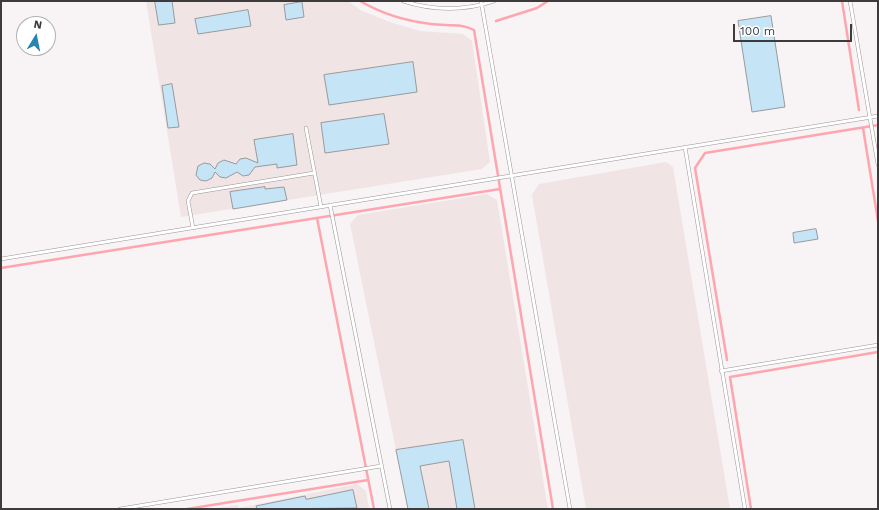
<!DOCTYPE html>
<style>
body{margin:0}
#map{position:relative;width:879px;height:510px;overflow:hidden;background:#f8f3f4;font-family:"Work Sans",sans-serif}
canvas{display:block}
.frame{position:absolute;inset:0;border:2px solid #3d3b3b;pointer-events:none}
.north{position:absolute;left:16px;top:16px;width:40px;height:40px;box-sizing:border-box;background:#fff;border:1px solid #b1b1b1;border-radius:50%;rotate:10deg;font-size:11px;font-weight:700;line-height:16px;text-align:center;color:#3d3b3b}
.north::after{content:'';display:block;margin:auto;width:14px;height:18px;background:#2885b1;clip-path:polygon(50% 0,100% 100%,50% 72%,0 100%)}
.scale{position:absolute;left:733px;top:24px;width:119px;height:18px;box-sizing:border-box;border:2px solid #3d3b3b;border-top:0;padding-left:5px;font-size:12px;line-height:14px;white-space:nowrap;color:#3d3b3b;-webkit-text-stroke:3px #fff;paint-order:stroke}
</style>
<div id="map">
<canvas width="879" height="510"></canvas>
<div class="frame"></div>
<div class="north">N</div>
<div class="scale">100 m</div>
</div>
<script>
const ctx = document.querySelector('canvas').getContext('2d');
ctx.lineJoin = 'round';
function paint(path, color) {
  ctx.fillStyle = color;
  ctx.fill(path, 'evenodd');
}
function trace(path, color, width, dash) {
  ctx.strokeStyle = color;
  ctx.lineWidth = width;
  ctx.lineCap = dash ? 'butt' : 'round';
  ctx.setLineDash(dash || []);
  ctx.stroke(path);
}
paint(new Path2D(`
 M146 1H348L360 10 390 22 420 31 463 34 472 41 490 162 482 169 181 217Z
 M666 162 673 167 730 509H586L532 195 539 184Z
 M487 194 497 200 548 509H408L350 224 358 215Z
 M357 484 366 491 369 509H210L238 505 239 508Z`), '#f1e4e5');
trace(new Path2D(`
 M360 1C382 14 406 21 431 24 446 26 461 23 474 30L553 509
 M842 1 859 110
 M496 21 537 8 548 1
 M863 128 878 221
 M317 218 374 509
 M1 268 500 189
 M727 360 695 168 705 153 878 125
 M187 509 368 480
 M751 509 730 377 878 352`), '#fea6af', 2.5);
const building = new Path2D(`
 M155 1H172L175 23 159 25Z
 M302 2 304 17 286 20 284 5Z
 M248 10 251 26 198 34 195 19Z
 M771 16 785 107 752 112 738 21Z
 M413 62 417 92 329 105 324 75Z
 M172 84 179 127 168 128 162 86Z
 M384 114 389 144 325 153 321 123Z
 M293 134 297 165 277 168V164L255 167 249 175 243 176 237 172 226 178 220 177 215 172 212 178 206 181 200 180 196 175 198 166 204 163 210 164 215 169 218 163 224 160 236 164 240 159 246 158 258 163 254 140Z
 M265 187V189L284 187 287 200 233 209 230 192Z
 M816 229 818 239 794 243 793 233Z
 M463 440 475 509H457L449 461 420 466 429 509H408L396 450Z
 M353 490 357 508 257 509 256 506 305 496 306 499Z`);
paint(building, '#c5e4f6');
trace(building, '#989b9d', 1);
const service = new Path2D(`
 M403 1C434 11 464 11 494 1
 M481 1 570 509
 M850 1 878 165
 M306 128 321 207
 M685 147 745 509
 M330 205 390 509
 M193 228 188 201 192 193 314 173
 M1 259 878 116
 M721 371 878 345
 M120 509 381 466`);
trace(service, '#999595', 4);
trace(service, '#fff', 3);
</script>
